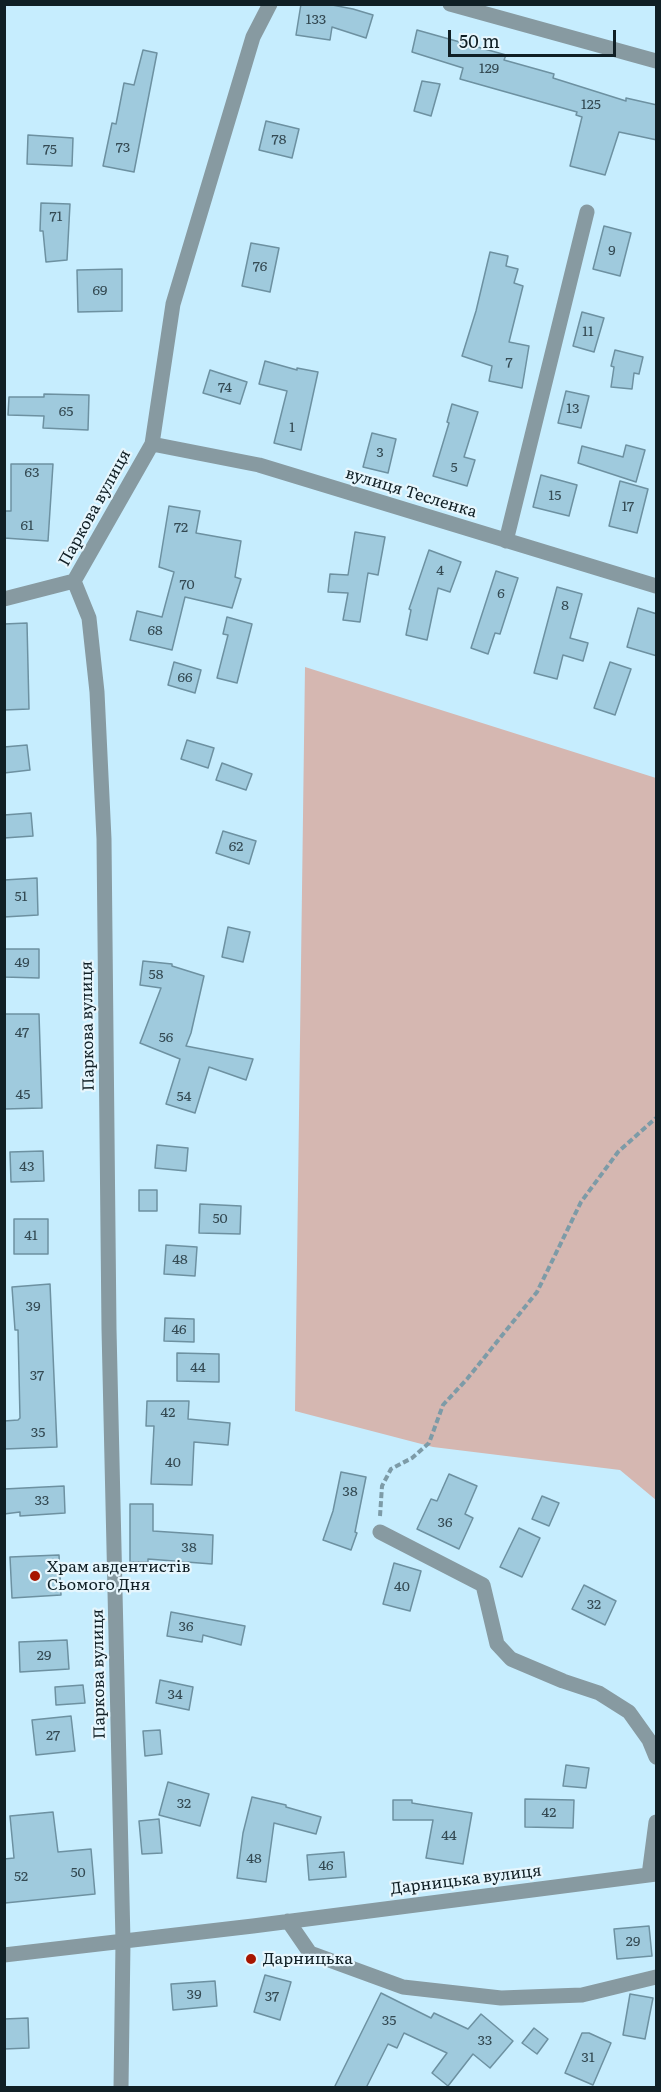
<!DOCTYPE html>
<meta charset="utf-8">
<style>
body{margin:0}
#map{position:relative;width:661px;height:2092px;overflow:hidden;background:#c6edfe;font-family:Literata,serif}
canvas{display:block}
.frame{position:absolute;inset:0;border:6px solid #101f25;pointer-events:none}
.scale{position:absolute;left:448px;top:30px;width:168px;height:27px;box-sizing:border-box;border:3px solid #101f25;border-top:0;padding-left:8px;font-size:18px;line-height:21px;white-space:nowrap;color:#101f25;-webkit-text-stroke:4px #e6f6fd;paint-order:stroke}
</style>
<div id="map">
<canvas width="661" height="2092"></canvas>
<div class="frame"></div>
<div class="scale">50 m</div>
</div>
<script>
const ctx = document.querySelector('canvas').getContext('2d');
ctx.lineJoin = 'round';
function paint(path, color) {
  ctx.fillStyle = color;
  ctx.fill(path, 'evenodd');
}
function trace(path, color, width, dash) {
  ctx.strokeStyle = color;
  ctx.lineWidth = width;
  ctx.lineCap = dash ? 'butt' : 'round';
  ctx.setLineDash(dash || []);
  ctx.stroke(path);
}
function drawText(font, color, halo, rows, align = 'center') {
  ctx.font = font + ' Literata,serif';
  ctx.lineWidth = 4.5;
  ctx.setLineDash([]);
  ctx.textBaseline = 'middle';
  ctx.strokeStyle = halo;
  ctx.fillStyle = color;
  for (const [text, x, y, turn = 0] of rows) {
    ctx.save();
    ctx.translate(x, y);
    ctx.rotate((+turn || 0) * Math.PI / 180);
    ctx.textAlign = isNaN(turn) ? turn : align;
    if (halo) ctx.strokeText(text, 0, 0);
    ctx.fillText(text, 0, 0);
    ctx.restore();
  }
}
paint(new Path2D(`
 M305 667 656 778V1500L620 1470 433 1447 295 1411Z`), '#d5b7b1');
const building = new Path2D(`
 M301 4H327L353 9 373 15 366 38 332 27 330 40 296 35Z
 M417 30 506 55 504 60 554 74 553 78 626 101V98L657 105V140L619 132 605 175 570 166 582 117 576 115 577 112 460 79 463 68 412 52Z
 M143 50 157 53 134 172 103 166 112 123 116 124 124 83 134 85Z
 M422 81 440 84 431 116 414 111Z
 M266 121 299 129 292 158 259 150Z
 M28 135 73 138 72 166 27 164Z
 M41 203 70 204 67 260 46 262 43 231H40Z
 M604 226 631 233 620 276 593 269Z
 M251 243 279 248 270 292 242 286Z
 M490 252 508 256 506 266 518 269 514 283 523 286 509 342 529 346 522 388 489 381 492 366 462 356 476 311Z
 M122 269V311L78 312 77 270Z
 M582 312 604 318 594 352 573 346Z
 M615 350 643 357 639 374 634 373 632 389 611 387 614 367 611 366Z
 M265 361 297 370V368L318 372 301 450 274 443 287 391 259 384Z
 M210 370 247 382 240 404 203 393Z
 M566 391 589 396 581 428 558 423Z
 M44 394 89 395 88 430 43 428 44 416 8 415 9 397H44Z
 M452 404 478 412 464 457 475 460 467 486 433 476 449 423 447 422Z
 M372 433 396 439 388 473 363 467Z
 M626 445 645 450 636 482 578 463 582 446 623 457Z
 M11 464H53L48 541 4 538V511H11Z
 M541 475 577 485 569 516 533 507Z
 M620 481 648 489 637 533 609 526Z
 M169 506 200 511 196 533 241 541 235 577 241 579 232 608 185 597 172 650 130 640 137 611 162 617 174 572 159 567Z
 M355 532 385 537 378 575 368 573 360 622 343 620 348 593 328 592 330 574 348 575Z
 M429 550 461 562 450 592 438 588 427 640 406 635 411 610 409 609Z
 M496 571 518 578 500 634 495 633 488 654 471 648Z
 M557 587 582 594 570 638 588 643 583 661 563 655 557 679 534 673Z
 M638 608 657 614V656L627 647Z
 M227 617 252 624 237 683 217 678 228 635 223 634Z
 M27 623 29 709 4 710V624Z
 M174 662 201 670 195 693 168 685Z
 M610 662 631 669 615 715 594 708Z
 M187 740 214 748 208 768 181 759Z
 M27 745 30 770 4 773V747Z
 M222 763 252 774 246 790 216 780Z
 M31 813 33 836 4 838V815Z
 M223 831 256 841 249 864 216 853Z
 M37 878 38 915 4 917V880Z
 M228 927 250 932 243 962 222 957Z
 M4 949H39V978L4 977Z
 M143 961 172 964V966L204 976 191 1033 186 1046 253 1059 246 1080 209 1067 195 1113 166 1104 180 1059 140 1043 161 988 140 985Z
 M4 1014H39L42 1108 4 1109Z
 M157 1145 188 1148 186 1171 155 1168Z
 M43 1151 44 1181 11 1182 10 1152Z
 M139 1190H157V1211H139Z
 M200 1204 241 1206 240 1234 199 1233Z
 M14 1219H48V1254H14Z
 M166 1245 197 1247 195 1276 164 1274Z
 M50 1284 57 1447 4 1449V1421L18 1420 20 1418 18 1330H15L12 1287Z
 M165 1318 194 1319V1342L164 1341Z
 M177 1353 219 1354V1382L177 1381Z
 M147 1401H189L188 1419 230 1423 228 1445 194 1442 192 1485 151 1484 154 1426H146Z
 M341 1472 366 1477 355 1532 357 1533 351 1550 323 1540 333 1511Z
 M449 1474 477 1486 465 1514 473 1518 459 1549 417 1529 431 1499 437 1501Z
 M64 1486 65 1513 20 1516V1512L4 1514V1489Z
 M542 1496 559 1503 549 1526 532 1519Z
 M130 1504H153V1531L213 1535 212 1564 148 1559V1562H130Z
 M519 1528 540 1538 522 1577 500 1567Z
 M59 1555 61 1595 12 1598 10 1557Z
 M394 1563 421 1571 410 1611 383 1604Z
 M584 1585 616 1601 605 1625 572 1609Z
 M171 1612 245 1626 241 1645 203 1635 202 1642 167 1636Z
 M67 1640 69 1669 20 1672 19 1642Z
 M160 1680 193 1687 189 1710 156 1703Z
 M83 1685 85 1703 56 1705 55 1687Z
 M71 1716 75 1751 36 1755 32 1720Z
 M160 1730 162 1754 145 1756 143 1731Z
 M566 1765 589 1768 586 1788 563 1786Z
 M168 1782 209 1794 200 1826 159 1815Z
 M252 1797 286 1805V1807L321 1817 316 1834 274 1823 266 1882 237 1878 243 1833Z
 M525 1799 574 1800 573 1828 525 1827Z
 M393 1800H412V1803L472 1813 463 1864 426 1858 433 1820H393Z
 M53 1812 58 1852 91 1849 95 1894 5 1903 4 1859 14 1858 10 1816Z
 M159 1819 162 1853 142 1854 139 1821Z
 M344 1852 346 1877 309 1880 307 1855Z
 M649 1926 652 1956 617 1959 614 1929Z
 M265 1975 291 1982 280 2020 254 2012Z
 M215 1981 217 2006 173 2010 171 1984Z
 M381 1993 431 2018 434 2013 468 2029 481 2014 513 2041 490 2068 473 2054 448 2086 432 2073 447 2053 404 2033 397 2048 388 2044 366 2088H334Z
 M630 1994 653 1998 645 2039 623 2035Z
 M28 2018 29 2048 4 2049V2019Z
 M534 2028 548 2039 537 2054 522 2043Z
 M582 2033H589L611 2043 593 2085 565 2073Z`);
paint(building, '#9fcadd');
trace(building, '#6d91a1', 1.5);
trace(new Path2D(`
 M380 1516 382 1486 391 1469 412 1458 429 1443 443 1405 467 1379 537 1292 581 1202 618 1152 656 1118`), '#7d9ba7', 4, [6, 3]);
trace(new Path2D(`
 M450 4 656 61
 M152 444 259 465 656 586
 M506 541 587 212
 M74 581 89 618 97 692 104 839 109 1329 123 1942 121 2088
 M74 581 152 444 173 304 253 37 270 4
 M4 599 74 581
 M380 1532 483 1585 497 1644 511 1659 563 1681 599 1693 629 1712 649 1740 656 1757
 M649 1875 656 1822
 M288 1921 310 1953 403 1987 501 1998 582 1995 656 1977
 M4 1955 253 1926 656 1874`), '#879aa1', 15);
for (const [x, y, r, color] of [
 [35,1576,6,"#a71500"],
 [251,1959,6,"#a71500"]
]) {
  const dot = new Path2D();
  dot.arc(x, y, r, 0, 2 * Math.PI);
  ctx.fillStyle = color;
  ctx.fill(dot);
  trace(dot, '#e6f6fd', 2);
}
drawText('14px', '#344a53', null, [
 ["133",316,20],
 ["129",489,69],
 ["125",591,105],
 ["78",279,140],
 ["73",123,148],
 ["75",50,150],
 ["71",56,217],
 ["9",612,251],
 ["76",260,267],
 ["69",100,291],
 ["11",588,332],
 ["7",509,363],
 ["74",225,388],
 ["13",573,409],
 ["65",66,412],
 ["1",292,428],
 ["3",380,453],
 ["5",454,468],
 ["63",32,473],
 ["15",555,496],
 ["17",628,507],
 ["61",27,526],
 ["72",181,528],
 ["4",440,571],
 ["70",187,585],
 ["6",501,594],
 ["8",565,606],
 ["68",155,631],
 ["66",185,678],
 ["62",236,847],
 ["51",21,897],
 ["49",22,963],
 ["58",156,975],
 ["47",22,1033],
 ["56",166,1038],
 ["45",23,1095],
 ["54",184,1097],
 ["43",27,1167],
 ["50",220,1219],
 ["41",31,1236],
 ["48",180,1260],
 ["39",33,1307],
 ["46",179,1330],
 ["44",198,1368],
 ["37",37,1376],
 ["42",168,1413],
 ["35",38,1433],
 ["40",173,1463],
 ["38",350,1492],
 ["33",42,1501],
 ["36",445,1523],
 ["38",189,1548],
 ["40",402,1587],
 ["32",594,1605],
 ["36",186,1627],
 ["29",44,1656],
 ["34",175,1695],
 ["27",53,1736],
 ["32",184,1804],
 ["42",549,1813],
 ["44",449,1836],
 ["48",254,1859],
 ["46",326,1866],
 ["50",78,1873],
 ["52",21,1877],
 ["29",633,1942],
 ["39",194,1995],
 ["37",272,1997],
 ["35",389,2021],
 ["33",485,2041],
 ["31",588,2058]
]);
drawText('16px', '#101f25', '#e6f6fd', [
 ["вулиця Тесленка",411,493,17],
 ["Паркова вулиця",95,508,-61],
 ["Паркова вулиця",88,1026,-91],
 ["Паркова вулиця",99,1674,-91],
 ["Дарницька вулиця",466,1880,-7]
]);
drawText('16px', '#101f25', '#e6f6fd', [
 ["Храм авдентистів",47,1567],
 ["Сьомого Дня",47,1585],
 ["Дарницька",263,1959]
], 'left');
</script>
